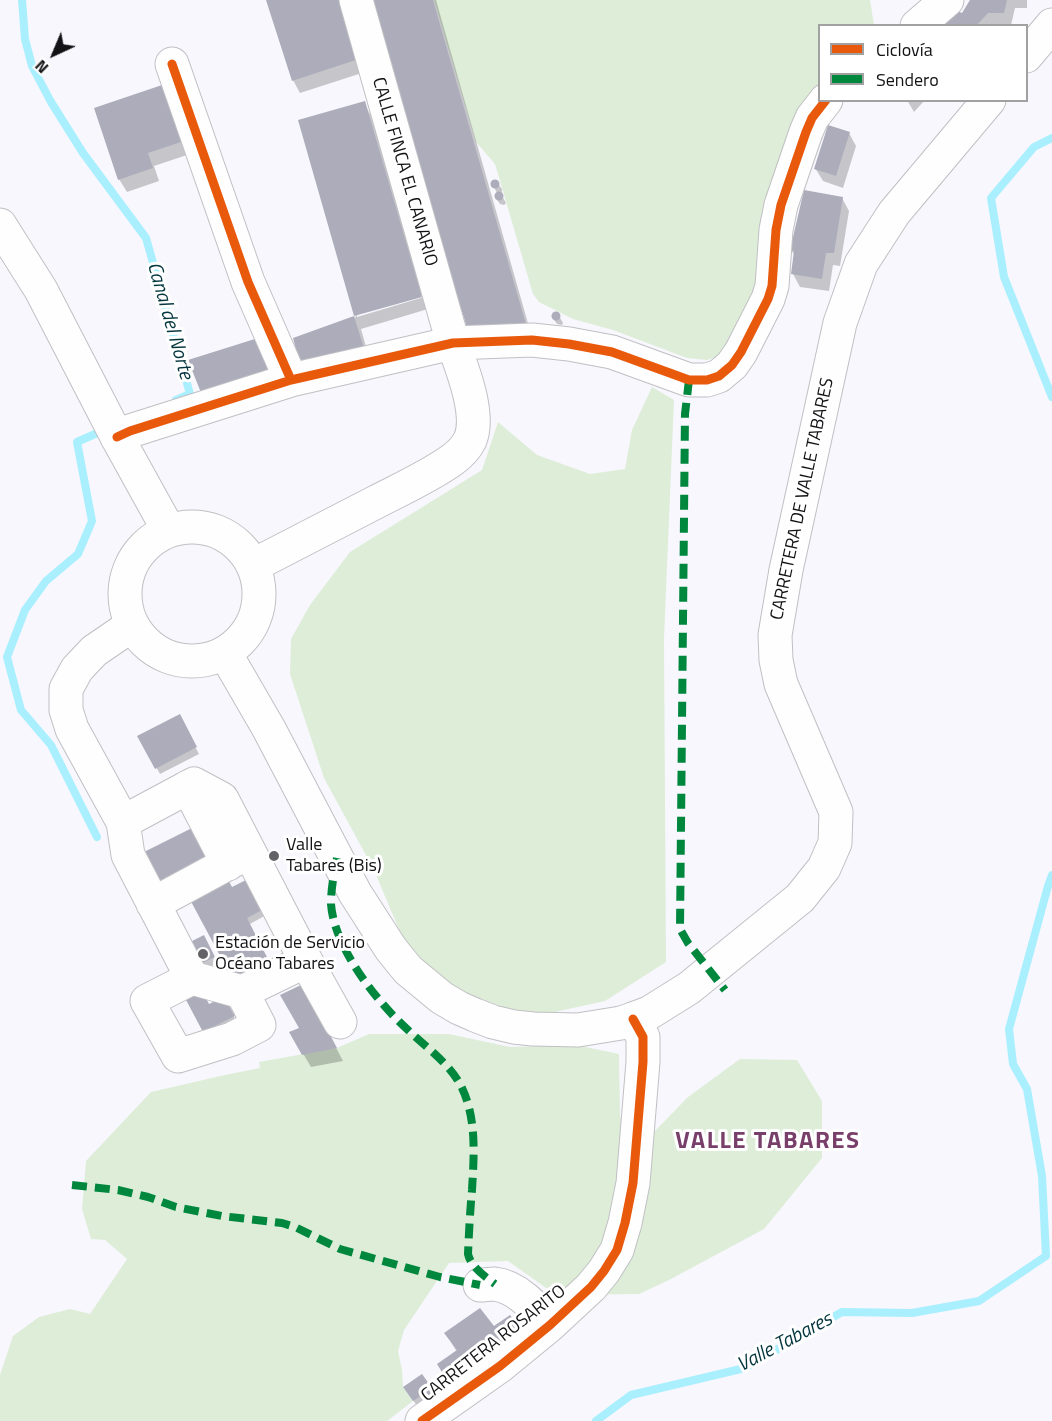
<!DOCTYPE html>
<meta charset="utf-8">
<style>
body{margin:0}
#map{position:relative;width:1052px;height:1421px;overflow:hidden;background:#f7f7fd;font-family:"Titillium Web",sans-serif}
canvas{display:block}
.legend{position:absolute;left:818px;top:24px;width:210px;height:78px;box-sizing:border-box;background:#fff;border:2px solid #a1a1a2;margin:0;padding:8px 10px;list-style:none;font-size:18px;color:#131316}
.legend li{display:flex;align-items:center;gap:12px;height:30px}
.legend b{width:30px;border:2px solid #a1a1a2}
.north{position:absolute;left:24px;top:24px;width:60px;height:60px;-webkit-text-stroke:4px #fff;paint-order:stroke;rotate:224deg;font-size:16px;font-weight:700;line-height:24px;text-align:center;color:#131316}
.north::after{content:'';display:block;margin:auto;width:21px;height:27px;background:#131316;clip-path:polygon(50% 0,100% 100%,50% 72%,0 100%)}
</style>
<div id="map">
<canvas width="1052" height="1421"></canvas>
<ul class="legend">
<li><b style="height:8px;background:#e8590c"></b>Ciclovía</li>
<li><b style="height:8px;background:#00873e"></b>Sendero</li>
</ul>
<div class="north">N</div>
</div>
<script>
const ctx = document.querySelector('canvas').getContext('2d');
ctx.lineJoin = 'round';
function paint(path, color) {
  ctx.fillStyle = color;
  ctx.fill(path, 'evenodd');
}
function trace(path, color, width, dash) {
  ctx.strokeStyle = color;
  ctx.lineWidth = width;
  ctx.lineCap = dash ? 'butt' : 'round';
  ctx.setLineDash(dash || []);
  ctx.stroke(path);
}
function drawText(font, color, halo, rows, align = 'center') {
  ctx.font = font + ' "Titillium Web",sans-serif';
  ctx.lineWidth = 6;
  ctx.setLineDash([]);
  ctx.textBaseline = 'middle';
  ctx.strokeStyle = halo;
  ctx.fillStyle = color;
  for (const [text, x, y, turn = 0] of rows) {
    ctx.save();
    ctx.translate(x, y);
    ctx.rotate((+turn || 0) * Math.PI / 180);
    ctx.textAlign = isNaN(turn) ? turn : align;
    if (halo) ctx.strokeText(text, 0, 0);
    ctx.fillText(text, 0, 0);
    ctx.restore();
  }
}
paint(new Path2D(`
 M434 0H870L874 25 820 26 819 87 758 290 726 346 716 357 707 360 687 358 613 330 573 319 539 302 533 294 495 164 476 142Z
 M652 387 674 400 664 638 666 962 605 1001 532 1017 472 996 431 975 402 937 374 870 324 778 290 674 291 639 310 605 350 552 482 470 498 422 537 455 590 474 625 469 632 430Z
 M369 1034H449L510 1047 576 1045 619 1054 620 1118 654 1132 688 1097 740 1059 797 1060 822 1101V1158L764 1229 669 1280 639 1294 556 1295 508 1261 449 1263 404 1330 398 1351 402 1370 403 1387 413 1401 387 1421H0V1375L13 1336 39 1317 70 1309 90 1314 127 1259 105 1240 91 1239 82 1209 86 1161 151 1092 225 1075 260 1068 259 1062 337 1048Z`), '#deedd8');
paint(new Path2D(`
 M267 0H341L365 72 300 93 293 80Z
 M368 0H436L533 341Z
 M971 0H1027V8H1015L1011 25 936 26 963 15Z
 M165 86 190 154 154 166 159 181 127 192 119 179Z
 M907 100H925L914 112Z
 M364 103 371 116 423 294 357 314V317L424 297 428 309 361 329 372 368 295 339 356 317 300 121Z
 M849 133 856 146 843 188 823 181 815 168Z
 M496 181 502 189V191L501 194 506 203 504 205 500 204 496 198 497 193 492 183Z
 M842 198 849 211 840 266 833 265 829 291 800 287 793 274 795 256 791 250Z
 M557 313 562 321 563 323 562 325 557 324 553 318V316Z
 M179 716 199 754 160 774 139 737Z
 M247 881 266 915 250 924 191 899 165 905 231 889Z
 M207 943 217 963 205 969 202 963Z
 M310 998 343 1061 311 1067 291 1033 301 1028Z
 M209 1006 231 1011 241 1030 204 1032Z
 M493 1329 521 1333 417 1406 409 1394 432 1390 446 1378 457 1352 446 1334Z`), '#0003');
trace(new Path2D(`
 M22 0 25 39 32 66 51 102 83 153 146 238 190 394 176 400
 M1052 138 1034 147 991 198 1004 277 1052 397
 M97 837 51 745 21 710 7 657 25 610 46 581 78 554 92 521 77 442 104 430
 M596 1421 631 1395 745 1368 842 1312 912 1313 979 1301 1046 1256 1042 1176 1027 1089 1013 1064 1009 1029 1048 886 1052 875`), '#a9effe', 8);
paint(new Path2D(`
 M266 0H339L359 59 292 81Z
 M366 0H433L527 328 468 331Z
 M970 0H1007L1004 13H988L976 26H935L952 9 962 13Z
 M165 84 184 141 148 153 153 168 118 180 94 108Z
 M365 101 422 297 354 316 366 355 302 372 293 338 354 316 298 120Z
 M828 125 850 132 836 176 814 169Z
 M490.5 184a4.5 4.5 0 1 1 9 0a4.5 4.5 0 1 1-9 0Z
 M804 190 843 197 834 253H826L822 279 791 274 794 251 790 250Z
 M494.5 196a4.5 4.5 0 1 1 9 0a4.5 4.5 0 1 1-9 0Z
 M551.5 316a4.5 4.5 0 1 1 9 0a4.5 4.5 0 1 1-9 0Z
 M258 338 272 374 202 395 188 360Z
 M180 714 197 747 155 769 137 736Z
 M200 824 232 887 248 879 264 909 247 918 269 961 233 980 187 894 164 906 138 855Z
 M204 935 215 957 200 964 190 942Z
 M303 984 337 1048 302 1055 289 1032 299 1028 280 995Z
 M202 990 209 1004 224 997 235 1016 203 1032 185 998Z
 M480 1308 494 1326 510 1315 523 1332 425 1400 422 1395 413 1401 403 1387 422 1374 432 1388 445 1377 437 1364 457 1350 444 1333Z`), '#acacba');
const minor = new Path2D(`
 M917 26 947 0
 M172 64 248 282 291 380
 M117 437 130 431 291 380 453 343 532 340 569 344 612 352 689 380H707L719 376 732 365 741 352 768 299 772 286 776 230 781 205 806 132 812 118 826 100
 M254 565C295 544 335 523 376 502 401 489 428 477 452 460 459 455 466 448 470 440 481 415 462 368 453 343L356 0
 M132 625 94 651 77 669 66 689V710L72 729 123 822 128 855 192 978 242 992 306 961
 M188 787 228 864
 M123 822 194 784 222 799 306 961 340 1022
 M153 904 249 852
 M192 978 147 1001 178 1056 232 1039 259 1025 242 992
 M480 1285C484 1285 489 1284 494 1284 517 1286 537 1309 550 1325
 M422 1421 500 1366 550 1325 591 1287 604 1271 617 1250 625 1223 633 1183 643 1062V1037L633 1019`);
const major = new Path2D(`
 M1026 56 1052 25
 M0 225 41 290 117 437 169 531
 M125 594a67 67 0 1 1 134 0a67 67 0 1 1-134 0Z
 M225 653 269 729 355 893 391 949 408 970 442 998 459 1008 475 1015 493 1022 514 1027 533 1029 578 1030 621 1023 633 1019 649 1013 689 988 800 898 824 868 835 843 836 812 781 684 776 660 775 635 786 570 840 323 861 264 894 213 989 100`);
trace(minor, '#c0c0c4', 35);
trace(major, '#c0c0c4', 35);
trace(minor, '#fefeff', 33);
trace(major, '#fefeff', 33);
trace(new Path2D(`
 M689 380 685 414 680 929 688 943 725 990
 M337 858C334 874 331 888 331 904 334 947 376 1001 408 1030 426 1047 450 1064 461 1086 477 1118 474 1155 472 1190 470 1211 469 1232 468 1254 471 1267 484 1276 495 1284
 M72 1185 118 1190 148 1197 176 1207 222 1216 282 1223 295 1227 340 1249 440 1277 480 1285`), '#00873e', 8, [15, 8]);
trace(new Path2D(`
 M172 64 248 282 291 380
 M117 437 130 431 291 380 453 343 532 340 569 344 612 352 689 380H707L719 376 732 365 741 352 768 299 772 286 776 230 781 205 806 132 812 118 826 100
 M422 1421 500 1366 550 1325 591 1287 604 1271 617 1250 625 1223 633 1183 643 1062V1037L633 1019`), '#e8590c', 9);
for (const [x, y, r, color] of [
 [274,856,6,"#636367"],
 [203,954,6,"#636367"]
]) {
  const dot = new Path2D();
  dot.arc(x, y, r, 0, 2 * Math.PI);
  ctx.fillStyle = color;
  ctx.fill(dot);
  trace(dot, '#fff', 2);
}
drawText('18px', '#131316', '#fff', [
 ["CALLE FINCA EL CANARIO",404,172,74],
 ["CARRETERA DE VALLE TABARES",803,499,-78],
 ["CARRETERA ROSARITO",494,1344,-38]
]);
drawText('18px', '#131316', '#fff', [
 ["Valle",286,846],
 ["Tabares (Bis)",286,867],
 ["Estación de Servicio",215,944],
 ["Océano Tabares",215,965]
], 'left');
drawText('italic 20px', '#04363e', '#fff', [
 ["Canal del Norte",169,321,74],
 ["Valle Tabares",785,1343,-28]
]);
ctx.letterSpacing = '1.5px';
drawText('bold 24px', '#783f6b', '#fff', [
 ["VALLE TABARES",768,1142]
]);
ctx.letterSpacing = '0px';
</script>
